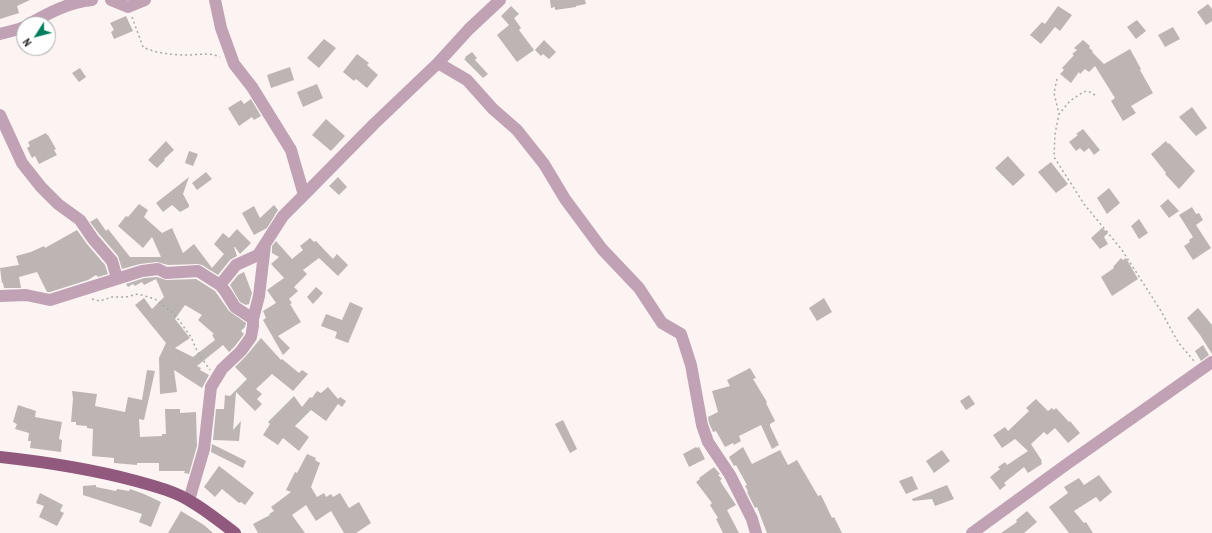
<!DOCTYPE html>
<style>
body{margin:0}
#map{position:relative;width:1212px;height:533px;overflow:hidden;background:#fbf4f2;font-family:"Archivo Narrow",sans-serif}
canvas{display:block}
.north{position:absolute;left:16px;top:16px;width:40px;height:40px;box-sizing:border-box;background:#fff;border:1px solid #abaaaa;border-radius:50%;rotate:234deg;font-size:11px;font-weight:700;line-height:16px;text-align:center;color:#2d2b2a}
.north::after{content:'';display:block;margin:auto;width:14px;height:18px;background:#007d5c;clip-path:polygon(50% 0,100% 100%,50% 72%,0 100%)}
</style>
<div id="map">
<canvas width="1212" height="533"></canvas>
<div class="north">N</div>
</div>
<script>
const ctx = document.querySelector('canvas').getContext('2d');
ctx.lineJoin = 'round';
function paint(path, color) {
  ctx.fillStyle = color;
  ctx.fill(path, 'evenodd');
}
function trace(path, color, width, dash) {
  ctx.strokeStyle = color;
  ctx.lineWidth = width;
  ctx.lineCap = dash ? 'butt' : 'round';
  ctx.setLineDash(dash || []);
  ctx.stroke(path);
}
paint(new Path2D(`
 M0 0H30L17 6 19 13 0 19Z
 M550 0H585L586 4 576 6V7L555 10V7L551 8Z
 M1208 4 1212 9V21L1206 25 1197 12Z
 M511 6 519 14 514 18 521 28 519 30 534 50 517 62 497 35 509 25 501 16Z
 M1058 6 1072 15 1060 31 1055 27 1041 44 1030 35 1042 22 1045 24Z
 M126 16 133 31 114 39 111 32 114 30 110 23Z
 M1137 20 1146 31 1136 39 1127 27Z
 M1173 27 1180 39 1165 47 1158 35Z
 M324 39 336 48 319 68 307 58Z
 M544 40 556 52 549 59 543 54 541 56 535 50Z
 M1083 40 1090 46 1089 48 1093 51 1092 52 1104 64 1130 49 1141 69 1140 70 1153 93 1131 106 1136 113 1123 121 1111 101 1115 98 1095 66 1089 72 1085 69 1080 74 1079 72 1071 83 1060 74 1064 70 1062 68 1074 55 1072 54 1077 50 1074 48Z
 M472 52 477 58 475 60 488 74 483 78 464 59 466 58 465 57Z
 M357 54 369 63 367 65 378 75 367 88 356 79 354 81 343 72Z
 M290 67 294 80 271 88 267 75Z
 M80 68 86 77 79 82 72 73Z
 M317 84 323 98 303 107 297 92Z
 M251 99 261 116 254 120 252 117 239 126 228 108 241 100 244 104Z
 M1192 107 1207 128 1196 136 1179 117Z
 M326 119 345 136 331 151 312 135Z
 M1083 129 1100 150 1094 155 1089 148 1084 152 1080 148 1076 151 1069 142 1078 135 1076 134Z
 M46 133 47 135H48L56 149 54 150 57 155 39 164 35 156 32 158 27 148 30 146 28 142Z
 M166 141 174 150 164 159 165 160 157 168 148 160Z
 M1166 141 1168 144 1169 143 1195 171 1179 189 1165 174 1166 173 1151 154Z
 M189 151 198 154 193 166 185 163Z
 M1008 156 1025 175 1013 186 995 168Z
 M1051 162 1068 184 1056 193 1038 172Z
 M206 172 212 179 197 190 192 183Z
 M189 177 183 194 189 205V207L180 212 172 205 163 212 156 203Z
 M338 177 347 187 339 195 329 186Z
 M1109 188 1120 203 1107 214 1097 198Z
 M1168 199 1179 211 1169 218 1160 206Z
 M139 204 148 210 144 217 162 233 172 228 183 253 194 244 212 268 224 254 214 244 223 233 229 238 237 229 251 243 240 254 235 247H234L237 256 230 260 218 275 202 265 198 264 168 265 157 262 140 264 122 269 118 256 99 234 90 222 97 218 106 231 108 229 130 257H161L152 237 143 248 118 226 126 216 128 217Z
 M274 205 278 210 267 228 254 235 242 213 254 206 260 218Z
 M1192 207 1196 214 1199 213 1203 220 1196 225 1211 248 1193 260 1184 246 1190 242 1189 240 1193 237 1179 215Z
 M1139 219 1148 233 1139 239 1131 226Z
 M1102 228 1108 233 1104 237 1108 244 1100 249 1091 238Z
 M77 230 87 244 105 265 108 274 98 277 96 275 88 280 50 292H47L37 272 19 277 21 288H4L3 283H2L0 268 19 265 16 256 31 252 44 246 45 248Z
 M310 238 314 242 316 241 333 259 337 254 348 265 338 276 319 258 303 270 307 274 294 287 298 291 289 299 292 303 290 304 301 322 278 336 290 348 283 355 263 320 266 318 263 311 276 303 267 290 284 278 271 264 279 257 272 253V246L276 241 292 259 303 250 300 246Z
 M1121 258 1123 260 1126 258 1138 279 1112 296 1101 277 1114 268 1113 267Z
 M244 272 252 293 249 304 246 305 240 302 230 285 238 275Z
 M157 277 166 280 196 279 215 291 229 311 246 323 245 327 241 331 244 334 235 346 229 352 223 345 197 366 201 368 200 370 209 375 202 388 174 370 177 392 160 394 159 358 166 343 135 305 144 298 152 309 164 297 156 279 144 285 142 282 135 286 133 284 128 287 126 284 144 278ZM185 305 202 315 198 320 214 334 212 335 215 340 193 357 175 348 190 338 175 319Z
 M316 287 323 293 313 304 307 297Z
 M824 298 832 312 817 321 809 308Z
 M350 302 363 308 348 343 335 338 337 332 321 326 326 314 342 320Z
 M1198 308 1212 325V354L1200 335 1187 318Z
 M261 338 281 360 282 359 299 373 302 370 308 374 293 391 272 374 256 389 262 394 257 399 262 404 255 411 236 392 233 430 241 421 239 441 213 440 216 409H224L225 395 230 396 247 379 235 367 246 356Z
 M1203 345 1209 355 1201 361 1195 351Z
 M750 368 756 378 753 379 767 402 766 403 775 421 770 424V426L779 445 772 449 761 425 739 436 741 441 734 445 733 443 725 447 716 431 713 432 709 423 708 417 718 412 712 391 730 386 727 380Z
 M147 370 155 371 144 420 139 419 140 437 162 436V434H166L165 409H180V413L196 412 197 446 189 474 184 473 185 471H159V463H137V465L114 463V458L92 456 93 429 87 428V426L76 425V422H71L73 399 72 391 97 394 95 406 125 412 128 397 142 400Z
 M328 387 338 399 340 397 346 401 342 407 338 404 326 421 311 410 295 426 309 437 299 451 283 438 278 445 263 435 270 424 268 422 294 396 302 407 310 397 312 398 317 391 321 393Z
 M969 395 975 404 966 410 960 401Z
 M1036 399 1048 411 1052 408 1054 410 1056 408 1069 422 1070 421 1080 433 1068 443 1055 428 1047 435 1044 432 1031 444 1042 461 1041 462 1042 464 1028 473 1024 467 1004 483 1006 485 1000 490 990 477 1000 469 998 467 1005 462 1007 465 1028 451 1015 439 1002 448 993 435 1005 427 1008 431 1029 411 1026 408Z
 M18 405 36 411 35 417 62 422 59 439 62 440 61 452 30 448 31 441H28L29 433 15 429 17 424 13 422Z
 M563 420 577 449 570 453 555 424Z
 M212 444 246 461 243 468 211 452Z
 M696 447 697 448 699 447 705 459 689 467 683 454Z
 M743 447 752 464 780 450 788 465 797 460 818 496 821 495 832 518 834 517 842 533H767L757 507 755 508 747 492 748 491 745 486 747 485 736 465 734 466 729 457Z
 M942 450 950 461 934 473 926 461Z
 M307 454 316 458 315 460 320 463 311 487 317 497 324 493 326 497 331 494 333 497 340 493 349 508 359 502 371 523 356 533H344L331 511 316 521 306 505 292 515 305 533H258L253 524 270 515 269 514 274 511 271 507 291 492 286 490 295 472 297 473Z
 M219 466 254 493 245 505 241 502 239 503 222 489 215 497 204 487Z
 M714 467 720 474 718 475 722 479 720 480 722 484 736 505 727 510 739 533H723L716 519 718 518 710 505 712 503 696 482 700 479 699 478Z
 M1099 475 1112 492 1100 502 1096 497 1074 511 1084 523 1086 522 1093 533H1069L1049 507 1068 493 1064 487 1079 478 1084 485Z
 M912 476 918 489 906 494 899 481Z
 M96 485V487L116 491 117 489 129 491 130 489 144 494 161 502 151 527 139 522 142 514 83 495V486Z
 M947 485 954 499 935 506 932 499 913 501 912 499Z
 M40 493 63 505 60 511 64 513 57 526 39 517 44 506 36 503Z
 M181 511 204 525 213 533H168Z
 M1027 511 1037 522 1024 533H1001L1017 522 1016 520Z`), '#bcb5b3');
trace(new Path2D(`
 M132 17 143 47C155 53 172 55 186 55 198 55 209 52 220 57
 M1057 79 1054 93 1059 114
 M1095 95 1088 91 1083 92 1070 101 1059 114 1055 134 1054 157 1084 204 1122 250 1161 311 1178 342 1194 361
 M92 299 100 301 112 297H126L138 294 155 299 174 314 181 323 191 337 197 351 210 370`), '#aca7a5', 1.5, [2, 3]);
trace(new Path2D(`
 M111 0 128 7 145 0
 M215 0 221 28 234 64 252 87 291 150 304 195
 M29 24C49 13 69 2 92 0
 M0 34 19 29 24 27
 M438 63 467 80 493 109 517 130 544 164 565 199 602 249 639 288 662 323 681 334 691 365 702 425 708 442 730 475 752 519 756 533
 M0 115 22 163 41 187 58 204 80 220 93 239 112 261 117 278
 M220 285 236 265 258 255 283 216 304 195 374 124 438 63 469 29 500 0
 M0 296 26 295 50 300 142 271 158 269 166 273 198 271 220 285 225 291 235 307 253 319V326L251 337 241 351 222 369 211 387 204 449 189 500
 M253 319 259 296 265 245
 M972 533 1067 464 1212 362`), '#c1a1b4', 12);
trace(new Path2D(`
 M0 457C46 462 91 469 136 481 154 486 174 491 190 501 206 510 220 522 235 533`), '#91597d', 12);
</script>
